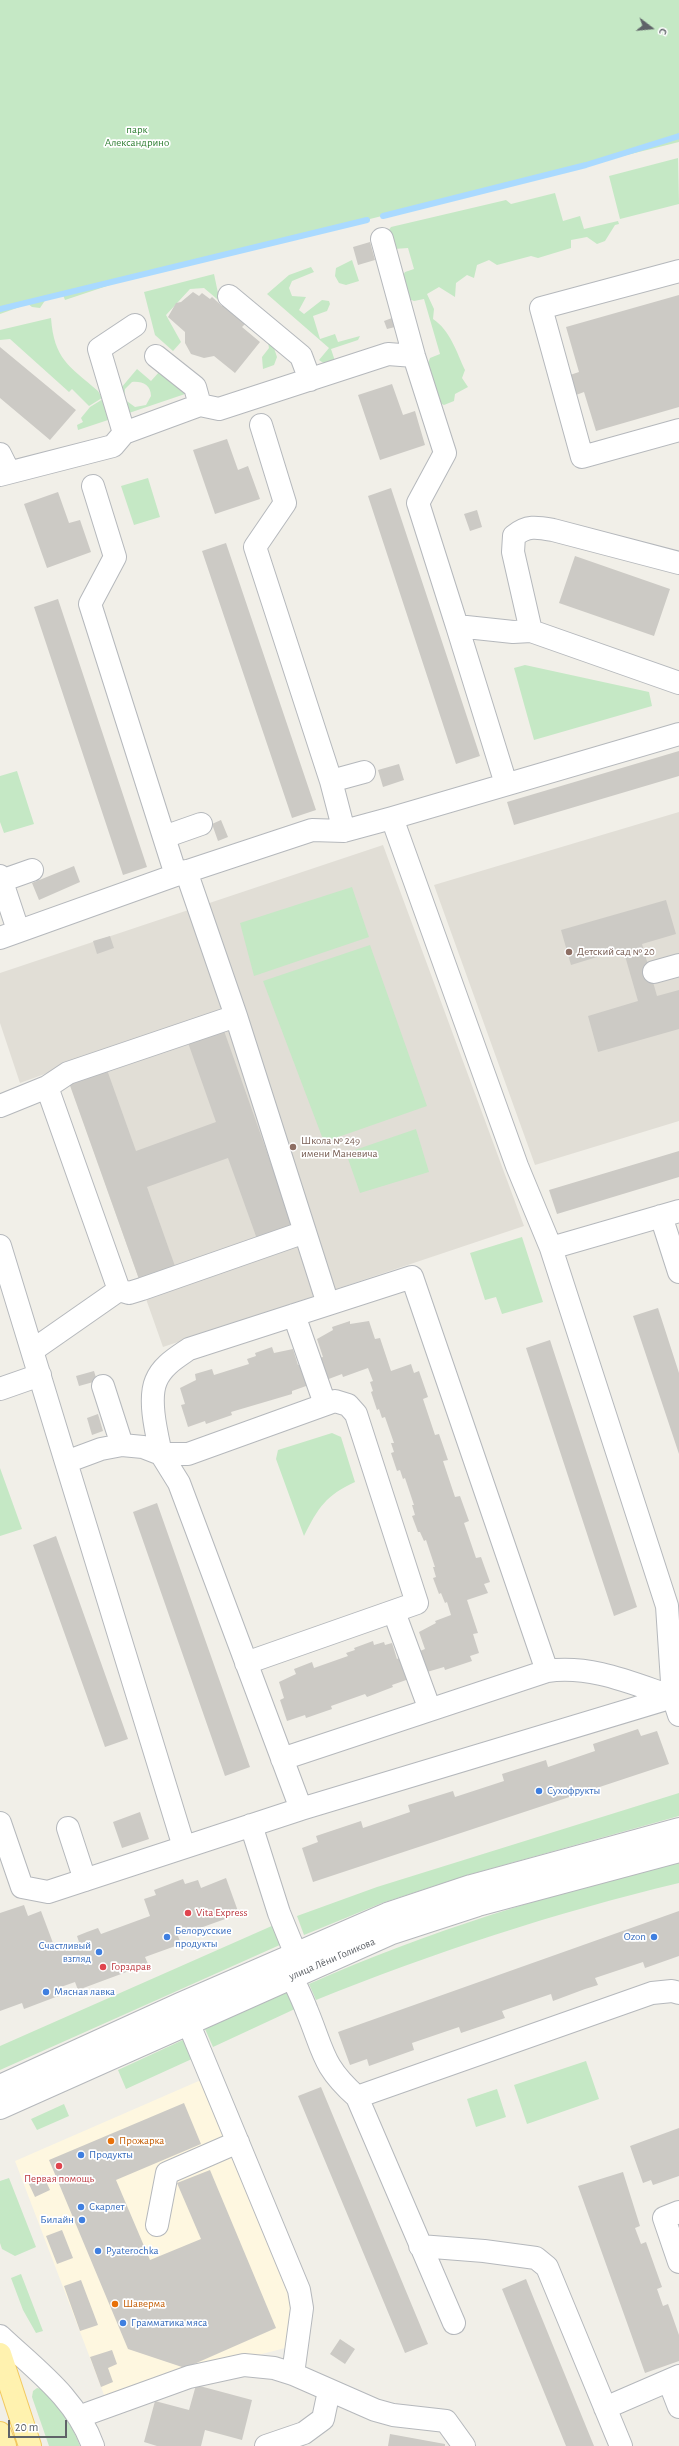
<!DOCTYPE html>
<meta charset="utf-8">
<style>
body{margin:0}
#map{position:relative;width:679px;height:2446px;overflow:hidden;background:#f1efe8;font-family:"Alegreya Sans",sans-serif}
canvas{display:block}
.north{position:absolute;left:631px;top:8px;width:40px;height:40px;-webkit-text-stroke:3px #fff;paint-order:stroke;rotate:106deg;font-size:11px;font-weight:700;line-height:16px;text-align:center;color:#5f6368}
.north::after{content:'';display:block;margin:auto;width:14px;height:18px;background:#5f6368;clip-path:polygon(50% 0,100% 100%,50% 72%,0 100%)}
.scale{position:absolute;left:8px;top:2420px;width:59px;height:18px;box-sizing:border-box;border:2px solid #5f6368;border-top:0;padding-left:5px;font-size:12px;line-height:14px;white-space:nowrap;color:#5f6368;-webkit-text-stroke:3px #fff;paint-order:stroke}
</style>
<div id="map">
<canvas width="679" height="2446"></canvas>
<div class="north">С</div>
<div class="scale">20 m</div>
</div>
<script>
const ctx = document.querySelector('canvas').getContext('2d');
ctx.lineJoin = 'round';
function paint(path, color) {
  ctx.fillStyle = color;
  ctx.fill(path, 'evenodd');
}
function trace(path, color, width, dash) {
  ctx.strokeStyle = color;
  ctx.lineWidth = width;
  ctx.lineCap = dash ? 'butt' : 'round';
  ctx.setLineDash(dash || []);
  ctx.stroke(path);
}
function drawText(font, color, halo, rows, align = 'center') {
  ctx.font = font + ' "Alegreya Sans",sans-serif';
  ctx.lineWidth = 3.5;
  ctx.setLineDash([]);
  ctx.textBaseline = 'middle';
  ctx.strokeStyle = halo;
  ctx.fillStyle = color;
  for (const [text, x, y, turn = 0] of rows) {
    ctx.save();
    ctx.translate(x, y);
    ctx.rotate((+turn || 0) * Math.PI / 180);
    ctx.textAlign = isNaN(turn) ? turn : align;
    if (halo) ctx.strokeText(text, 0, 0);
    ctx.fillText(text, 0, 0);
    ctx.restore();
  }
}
paint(new Path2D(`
 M201 2080 293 2291V2318L285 2348 167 2379 106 2400 15 2161Z`), '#fef7e0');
paint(new Path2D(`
 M679 812V1121L535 1165 434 885Z
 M383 845 524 1226 163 1347 64 1067 20 1083 0 1023V973Z`), '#e1ded6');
paint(new Path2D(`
 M0 0H679V142L125 280 65 300 63 295 46 299 40 308 32 307 28 304 0 314Z
 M678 158 679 204 620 219 609 176Z
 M555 193 563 221 580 216 584 229 618 221 619 224 615 225 605 241 597 244 587 237 571 240V248L538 258 531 256 497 265 489 260 477 265 474 278 467 275 456 283 455 297 439 287 427 294 434 309 433 319C450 330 457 353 465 370L462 378 468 387 455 394 454 401 444 405 440 403 428 363 430 358 440 354 424 299 414 301 409 299 401 279 405 272 414 269 408 248 394 249 388 231 391 227 506 200 511 204Z
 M352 260 359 281 346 285 339 283 335 276 336 268Z
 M311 267 314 272 292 281 289 288 292 296 306 297 299 310 304 314 322 300 329 301 330 304 327 311 313 316 320 339 335 334 338 342 360 336 358 340 331 349 336 364 328 366 319 360 329 348 267 294 289 275Z
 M214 274 218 293 271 339 277 357 274 365 263 369 262 357 269 348 268 342 204 288 190 289 166 315 181 342 173 351 155 335 144 292Z
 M51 318C54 359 69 366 98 391L102 398 89 406 72 389 69 392 10 339 0 340V330Z
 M137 369 151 381 160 371 185 394 126 414 121 388ZM132 382C142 381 151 385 151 396L146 405 135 407 124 399 125 389Z
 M103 399 108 420 78 430 77 425 83 422 81 418 90 407Z
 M148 478 160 517 134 525 121 486Z
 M525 665 649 692 652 706 534 740 514 668Z
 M17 771 34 824 4 833 0 822V776Z
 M352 887 369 937 254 976 240 923Z
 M370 945 427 1106 324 1142 263 981Z
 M416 1129 429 1172 360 1193 346 1153Z
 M522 1237 543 1302 502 1314 496 1297 485 1300 470 1253Z
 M332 1433 341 1437 355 1482C326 1495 318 1508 304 1536L276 1459 278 1450Z
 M0 1468 22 1529 0 1536Z
 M679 1793V1816L468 1875 382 1903 304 1935 297 1916 377 1887Z
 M679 1862V1883C557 1912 432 1953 316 2000L309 1984C428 1931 553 1893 679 1862Z
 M274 1925 282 1944 0 2070V2046Z
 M288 1990 297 2008 213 2047 205 2029Z
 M185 2039 194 2058 126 2089 118 2070Z
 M586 2061 599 2099 527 2124 514 2085Z
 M497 2089 506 2117 476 2127 467 2099Z
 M64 2104 69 2116 37 2130 31 2119Z
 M9 2178 36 2247 15 2256 2 2249 0 2243V2181Z
 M21 2274 43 2331 36 2333 23 2310 11 2278Z
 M37 2388C56 2390 74 2430 80 2446H49L32 2397 33 2391Z`), '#c5e8c5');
trace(new Path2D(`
 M383 216 586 165 679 136
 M0 309 367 220`), '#aadaff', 6);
paint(new Path2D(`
 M370 242 375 260 358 265 353 247Z
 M193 292 199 296 202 293 210 299 212 297 222 306 225 303 247 322 242 327 260 342 235 373 214 356 204 358 191 354 185 343V332L168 317 176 303 181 302Z
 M679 295V407L596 431 584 392 576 395 570 375 579 372 566 327Z
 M392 318 395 327 387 329 384 321Z
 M0 347 76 410 50 440 0 398Z
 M392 384 403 415 415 411 425 445 380 460 358 395Z
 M227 439 238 470 248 466 260 499 215 514 193 450Z
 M391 488 480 756 456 764 368 496Z
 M58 492 69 523 80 520 91 552 47 568 24 504Z
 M477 510 482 527 470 531 464 514Z
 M226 543 316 810 292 818 202 551Z
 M575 556 670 589 654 636 559 603Z
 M58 599 147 867 123 875 34 607Z
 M679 751V776L514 825 507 802Z
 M399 764 404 780 383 787 378 770Z
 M221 820 228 837 218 841 212 824Z
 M74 866 80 882 39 900 32 883Z
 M666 900 676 934 642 944 657 996 679 990V1029L598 1052 588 1016 638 1001 623 949 571 965 561 930Z
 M110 936 114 948 97 954 93 941Z
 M222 1025 293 1226 257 1239 228 1158 147 1187 176 1269 140 1282 68 1080 106 1067 136 1151 216 1122 186 1037Z
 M679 1151V1177L557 1214 549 1190Z
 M658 1308 679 1373V1454L633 1316Z
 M350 1321V1324L369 1321 375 1339 380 1338 391 1371 411 1364 414 1373 419 1371 428 1397 423 1399 435 1435 439 1434 448 1460 443 1461 455 1497 460 1496 469 1521 464 1523 476 1558 481 1557 490 1582 484 1584 488 1593 467 1600 478 1633 473 1634 479 1653 470 1656 472 1661 445 1670 444 1667 427 1672 420 1651 425 1649 419 1632 436 1623 435 1621 451 1615 447 1602 445 1603 441 1593 439 1594 433 1578 436 1577 433 1567H435L426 1540 424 1541 420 1532H418L412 1516 415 1515 412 1505H414L405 1478 403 1479 400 1470 397 1471 391 1453 394 1452 391 1443H394L385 1417 382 1418 379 1409 377 1410 371 1392 373 1391 370 1382 373 1381 368 1368 343 1377 342 1374 326 1380 318 1358 323 1357 317 1339 333 1330 332 1327Z
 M550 1340 637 1607 614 1616 526 1348Z
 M272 1347 274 1353 293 1349 298 1365 302 1364 309 1385 292 1391V1394L231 1412 232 1415 206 1424 205 1421 188 1427 181 1405 185 1404 180 1388 196 1380 195 1374 212 1369 214 1375 249 1364 247 1359 256 1356 255 1353Z
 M94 1371 97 1381 79 1386 76 1376Z
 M98 1414 103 1431 92 1435 87 1418Z
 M157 1503 250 1767 225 1776 133 1512Z
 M56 1536 128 1739 105 1747 33 1545Z
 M373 1641 374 1645 384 1642 385 1645 392 1643 397 1659 401 1657 409 1679 392 1685 393 1687 367 1697 365 1694 331 1706 332 1709 306 1718 305 1715 287 1721 280 1700 284 1698 279 1682 296 1674 294 1669 312 1662 314 1668 348 1656 346 1653 355 1650 354 1648Z
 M638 1729 641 1736 657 1731 669 1764 313 1882 302 1848 318 1842 316 1836 361 1821 363 1828 410 1812 408 1805 453 1791 455 1797 504 1781 502 1774 546 1760 548 1767 595 1751 593 1744Z
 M140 1812 149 1839 122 1848 113 1822Z
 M226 1878 239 1914 178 1936 181 1944 145 1957 148 1964 78 1990 75 1982 58 1988 61 1995 24 2009 22 2003 0 2011V1913L24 1905 28 1916 41 1911 56 1951 79 1942 77 1936 87 1932 98 1928 101 1934 150 1916 144 1899 156 1895 154 1890 183 1879 185 1884 198 1880 201 1888Z
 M679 1911V1956L645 1968 643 1962 595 1978 598 1985 585 1989 553 2001 551 1994 502 2011 505 2018 461 2033 459 2027 412 2043 414 2050 369 2066 367 2059 350 2065 338 2032Z
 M321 2087 428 2344 405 2353 298 2096Z
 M184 2103 201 2144 116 2180 150 2260 201 2239 177 2183 210 2170 276 2328 185 2368 128 2349 49 2160Z
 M679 2128V2176L653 2185 651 2180 643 2183 630 2146Z
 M623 2172 640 2226 635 2228 641 2244 646 2242 662 2287 657 2289 663 2306 668 2304 679 2335V2361L645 2373 578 2186Z
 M43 2175 50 2190 35 2197 28 2182Z
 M62 2230 73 2258 57 2264 46 2236Z
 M526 2279 534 2299 594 2446H566L502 2289Z
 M81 2280 98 2325 80 2331 64 2286Z
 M340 2339 355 2349 345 2364 330 2354Z
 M112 2350 117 2364 108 2368 113 2382 101 2387 90 2357Z
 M196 2385 252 2400 242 2440 205 2430 201 2446H157L144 2442 155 2401 189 2410Z
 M390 2434 445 2444V2446H388Z`), '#cccac5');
const minor = new Path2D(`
 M382 239 414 356 445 453 418 503 457 626 513 632 531 631 679 683
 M679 271 541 308 582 457 679 430
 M229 296 301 356 310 380
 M156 356 195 387 200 405
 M261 425 285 503 255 547 331 781 344 831
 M124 433 99 349 135 325
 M0 454 9 472
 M0 475 113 446 124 433 200 405 219 409 388 354 414 356
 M93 486 115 557 90 604 176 875
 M457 626 506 784
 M531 631 513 552 514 536C527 525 537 527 553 530L679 563
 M331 781 364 772
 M392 818 517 1166 551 1248 667 1606 673 1697 679 1715
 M164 837 201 824
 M186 871 236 1016 328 1304
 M0 876 18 930
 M1 881 32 870
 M0 938 176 875 312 830 344 831 392 818 679 734
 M654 972 679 965
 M47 1087 119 1290
 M0 1106 47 1087 68 1073 236 1016
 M661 1216 679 1272
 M0 1246 66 1462 101 1449 122 1445 143 1447 161 1454 179 1483 301 1809
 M551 1248 679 1211
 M294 1315 325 1404
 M33 1350 119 1290 129 1293 142 1289 305 1232
 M103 1386 122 1445
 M0 1389 40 1375
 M66 1462 184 1847
 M394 1612 430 1710
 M246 1663 417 1603 356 1414 348 1405 335 1401 188 1454H161C157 1435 148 1400 156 1381 162 1366 176 1358 189 1349L412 1277 547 1671C592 1665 631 1683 673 1697
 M282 1759 547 1671
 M0 1823 22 1887 48 1892 301 1809 676 1696
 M251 1825 279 1913 301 1967
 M68 1828 85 1880
 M286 1964C293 1980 301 1995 307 2011 324 2052 322 2066 357 2097L454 2323
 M183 2010 299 2290 302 2308 293 2374
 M0 2086 180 2004 387 1914 471 1886 679 1829
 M357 2097 652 1993 672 1991 679 1993
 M0 2108 392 1933 478 1905 679 1851
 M679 2212 664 2218 679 2262
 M157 2225 167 2173 238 2142
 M420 2246 484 2251 536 2258 547 2267 621 2446
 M0 2336C36 2370 76 2398 93 2446
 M669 2381 679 2407
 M605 2408 679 2376
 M81 2416 189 2377 244 2365 274 2368 293 2374 375 2410 393 2415 446 2421 464 2446
 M266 2446 304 2433 323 2419 329 2391`);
const major = new Path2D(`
 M0 2354 30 2446
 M0 2433 5 2446`);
trace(minor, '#b5b8bc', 24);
trace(major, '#f2c960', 24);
trace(minor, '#fff', 22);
trace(major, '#fff2af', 22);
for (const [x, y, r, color] of [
 [569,952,4,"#8d6e63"],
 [293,1147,4,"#8d6e63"],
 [539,1791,4,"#3f7fe0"],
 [188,1913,4,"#e0444e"],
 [167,1937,4,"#3f7fe0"],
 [654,1937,4,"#3f7fe0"],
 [99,1952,4,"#3f7fe0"],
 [103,1967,4,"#e0444e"],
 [46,1992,4,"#3f7fe0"],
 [111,2141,4,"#e8710a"],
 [81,2155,4,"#3f7fe0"],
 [59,2166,4,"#e0444e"],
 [81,2207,4,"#3f7fe0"],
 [82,2220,4,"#3f7fe0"],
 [98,2251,4,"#3f7fe0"],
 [115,2304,4,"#e8710a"],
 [123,2323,4,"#3f7fe0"]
]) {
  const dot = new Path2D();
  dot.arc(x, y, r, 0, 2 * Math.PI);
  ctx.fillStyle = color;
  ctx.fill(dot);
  trace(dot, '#fff', 1.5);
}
drawText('11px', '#348238', '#fff', [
 ["парк",137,130],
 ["Александрино",137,143]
]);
drawText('11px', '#785e54', '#fff', [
 ["Детский сад № 20",577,952],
 ["Школа № 249",301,1141],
 ["имени Маневича",301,1154]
], 'left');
drawText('11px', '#366cbe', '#fff', [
 ["Сухофрукты",547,1791],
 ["Белорусские",175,1931],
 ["продукты",175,1944],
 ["Ozon",646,1937,"right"],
 ["Счастливый",91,1946,"right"],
 ["взгляд",91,1959,"right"],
 ["Мясная лавка",54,1992],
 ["Продукты",89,2155],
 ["Скарлет",89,2207],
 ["Билайн",74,2220,"right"],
 ["Pyaterochka",106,2251],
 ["Грамматика мяса",131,2323]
], 'left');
drawText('11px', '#be3a42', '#fff', [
 ["Vita Express",196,1913],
 ["Горздрав",111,1967],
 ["Первая помощь",59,2179,"center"]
], 'left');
drawText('11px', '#5f6368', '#fff', [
 ["улица Лёни Голикова",332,1959,-23]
]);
drawText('11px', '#c56008', '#fff', [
 ["Прожарка",119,2141],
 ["Шаверма",123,2304]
], 'left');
</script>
